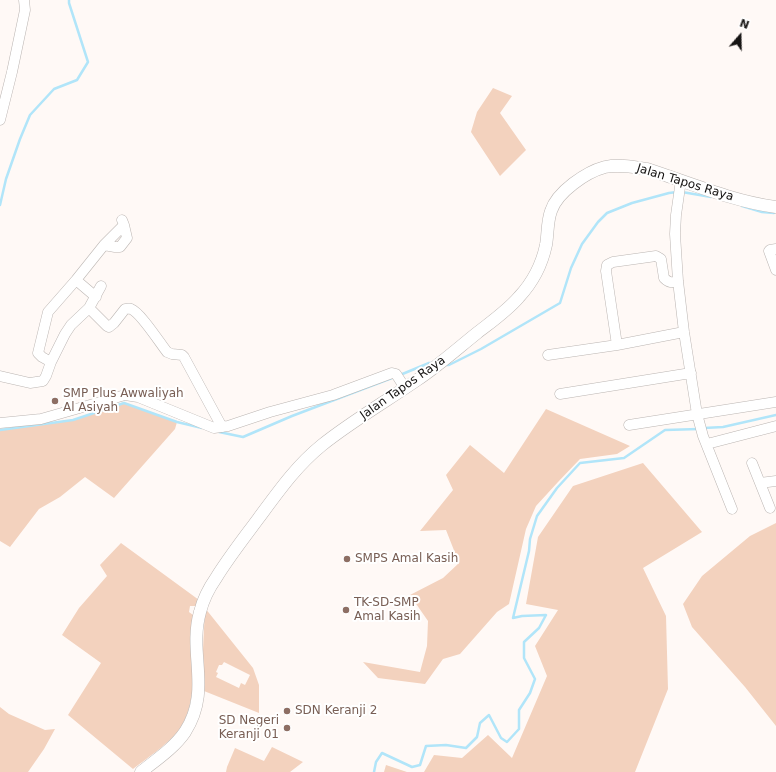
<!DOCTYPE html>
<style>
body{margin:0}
#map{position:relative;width:776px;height:772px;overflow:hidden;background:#fff9f6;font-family:"DejaVu Sans",sans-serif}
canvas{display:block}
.north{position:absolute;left:720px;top:16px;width:40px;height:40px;-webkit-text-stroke:3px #fff;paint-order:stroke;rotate:20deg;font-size:11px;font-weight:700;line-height:16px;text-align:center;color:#161413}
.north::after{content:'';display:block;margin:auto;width:14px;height:18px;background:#161413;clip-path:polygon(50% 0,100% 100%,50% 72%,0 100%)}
</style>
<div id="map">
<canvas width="776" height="772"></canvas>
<div class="north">N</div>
</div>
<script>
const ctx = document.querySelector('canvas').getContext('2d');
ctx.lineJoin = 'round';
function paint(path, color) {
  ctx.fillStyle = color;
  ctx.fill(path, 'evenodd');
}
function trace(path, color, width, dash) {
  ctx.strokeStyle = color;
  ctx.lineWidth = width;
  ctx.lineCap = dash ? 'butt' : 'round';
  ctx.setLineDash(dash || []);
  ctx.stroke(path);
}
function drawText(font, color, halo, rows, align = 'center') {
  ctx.font = font + ' "DejaVu Sans",sans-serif';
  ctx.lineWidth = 4;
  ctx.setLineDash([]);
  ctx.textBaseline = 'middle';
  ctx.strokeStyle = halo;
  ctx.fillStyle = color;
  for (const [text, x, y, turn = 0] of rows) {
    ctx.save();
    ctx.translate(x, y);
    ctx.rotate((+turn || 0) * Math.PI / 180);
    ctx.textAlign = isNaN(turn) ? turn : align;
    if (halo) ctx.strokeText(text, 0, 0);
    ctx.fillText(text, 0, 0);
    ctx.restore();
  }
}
paint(new Path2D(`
 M493 88 512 96 500 113 526 150 500 176 471 132 477 112Z
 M124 403 177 422 175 429 114 498 85 477 60 497 39 509 10 547 0 541V430L73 420Z
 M546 409 630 446 617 454 580 459 558 482 536 506 526 529 509 604 497 612 460 654 443 659 425 684 378 678 363 662 420 672 427 646 428 621 410 595 443 578 459 563 446 530 420 531 453 490 446 475 470 445 504 473Z
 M643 463 702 532 643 568 666 616 668 689 635 772H424L434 755 462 758 488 735 512 758 547 676 535 646 558 610 526 604 538 537 573 486Z
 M776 523V726L745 687 692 627 683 604 702 576 750 536Z
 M121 543 199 600 196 606H190L189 612 193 615C193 649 200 703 178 731 167 745 147 758 133 769L68 715 101 663 62 635 79 608 107 576 100 565Z
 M205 608 253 668 259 685V713L204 691 203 649ZM224 662 250 675 245 685 241 683 239 688 216 677 218 673 216 672 219 665H222Z
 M0 701V707L9 714 45 730 55 729 44 749 28 772H0Z
 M272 747 303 762 290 772H226L227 767 235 748 264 761Z
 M386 765 407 772H384Z`), '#f3d2be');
trace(new Path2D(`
 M682 192 711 197
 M0 205 6 179 20 139 30 115 54 89 77 80 88 62 69 3V0
 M742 206 762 212 774 213
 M446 365H449L481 349 560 303 571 268 582 244 598 222 607 213 632 203 669 193 677 192
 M400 375 429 363H433
 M704 428 723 427 776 415
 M0 430 73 420 124 403 177 422 202 428
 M219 432 243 437 292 416 392 378
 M374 772 376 762 382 753 412 767 420 765 426 746 446 745 466 748 477 737 480 723 489 715 501 738 507 742 519 729V710L530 693 535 679 524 658V642L539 628 546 615 522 616 513 618 529 551 530 539 537 516 557 488 580 463 624 458 665 430 699 429`), '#b1e5f9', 2.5);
const minor = new Path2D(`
 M0 120 12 72 25 10 24 0
 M681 180 676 215 675 234 678 281 684 332 697 414 703 436 732 509
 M104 245 115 247H120L127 238 124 225
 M776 249 770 250 769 251 776 270
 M76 280 96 297
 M89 308 107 326 109 327 114 323 125 309C127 309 129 308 131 309 140 312 160 343 167 352L172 354 182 355 184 357 222 427
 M617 345 606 271 607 265 613 262 656 256 661 259 664 278C669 283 672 283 678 281
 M548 355 617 345 684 332
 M51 362 42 357 38 353 48 312 76 280 104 245 124 225 122 220
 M0 376 30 383 43 381 46 376 51 362 65 334 71 325 89 308 101 286
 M560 394 691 373
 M0 423 41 419 125 395 138 397 214 428 228 426 270 412 333 395 392 373 396 374 405 388
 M629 425 776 402
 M707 444 776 426
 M752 463 770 508
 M760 483 776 481`);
const major = new Path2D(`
 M141 772C156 760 174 748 185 732 212 690 188 654 200 612 203 600 209 588 216 578 229 557 244 538 258 519 278 492 296 466 322 445 352 421 385 402 417 380 438 366 457 349 477 333 491 322 507 311 519 297 532 283 542 264 546 245 548 234 547 222 551 211 557 192 586 172 605 167 619 164 634 167 647 169 690 183 732 201 776 207`);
trace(minor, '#bbb5b2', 11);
trace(major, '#bbb5b2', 13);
trace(minor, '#fff', 10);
trace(major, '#fff', 12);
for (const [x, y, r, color] of [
 [55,401,4,"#8d6e63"],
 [347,559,4,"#8d6e63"],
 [346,610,4,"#8d6e63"],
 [287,711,4,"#8d6e63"],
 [287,728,4,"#8d6e63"]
]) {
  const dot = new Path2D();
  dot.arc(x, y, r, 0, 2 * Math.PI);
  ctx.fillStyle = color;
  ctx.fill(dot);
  trace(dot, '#fff', 1.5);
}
drawText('12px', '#161413', '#fff', [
 ["Jalan Tapos Raya",685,183,17],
 ["Jalan Tapos Raya",403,388,-35]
]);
drawText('12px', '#785e54', '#fff', [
 ["SMP Plus Awwaliyah",63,394],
 ["Al Asiyah",63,408],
 ["SMPS Amal Kasih",355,559],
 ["TK-SD-SMP",354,603],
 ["Amal Kasih",354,617],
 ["SDN Keranji 2",295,711],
 ["SD Negeri",279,721,"right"],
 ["Keranji 01",279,735,"right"]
], 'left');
</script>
